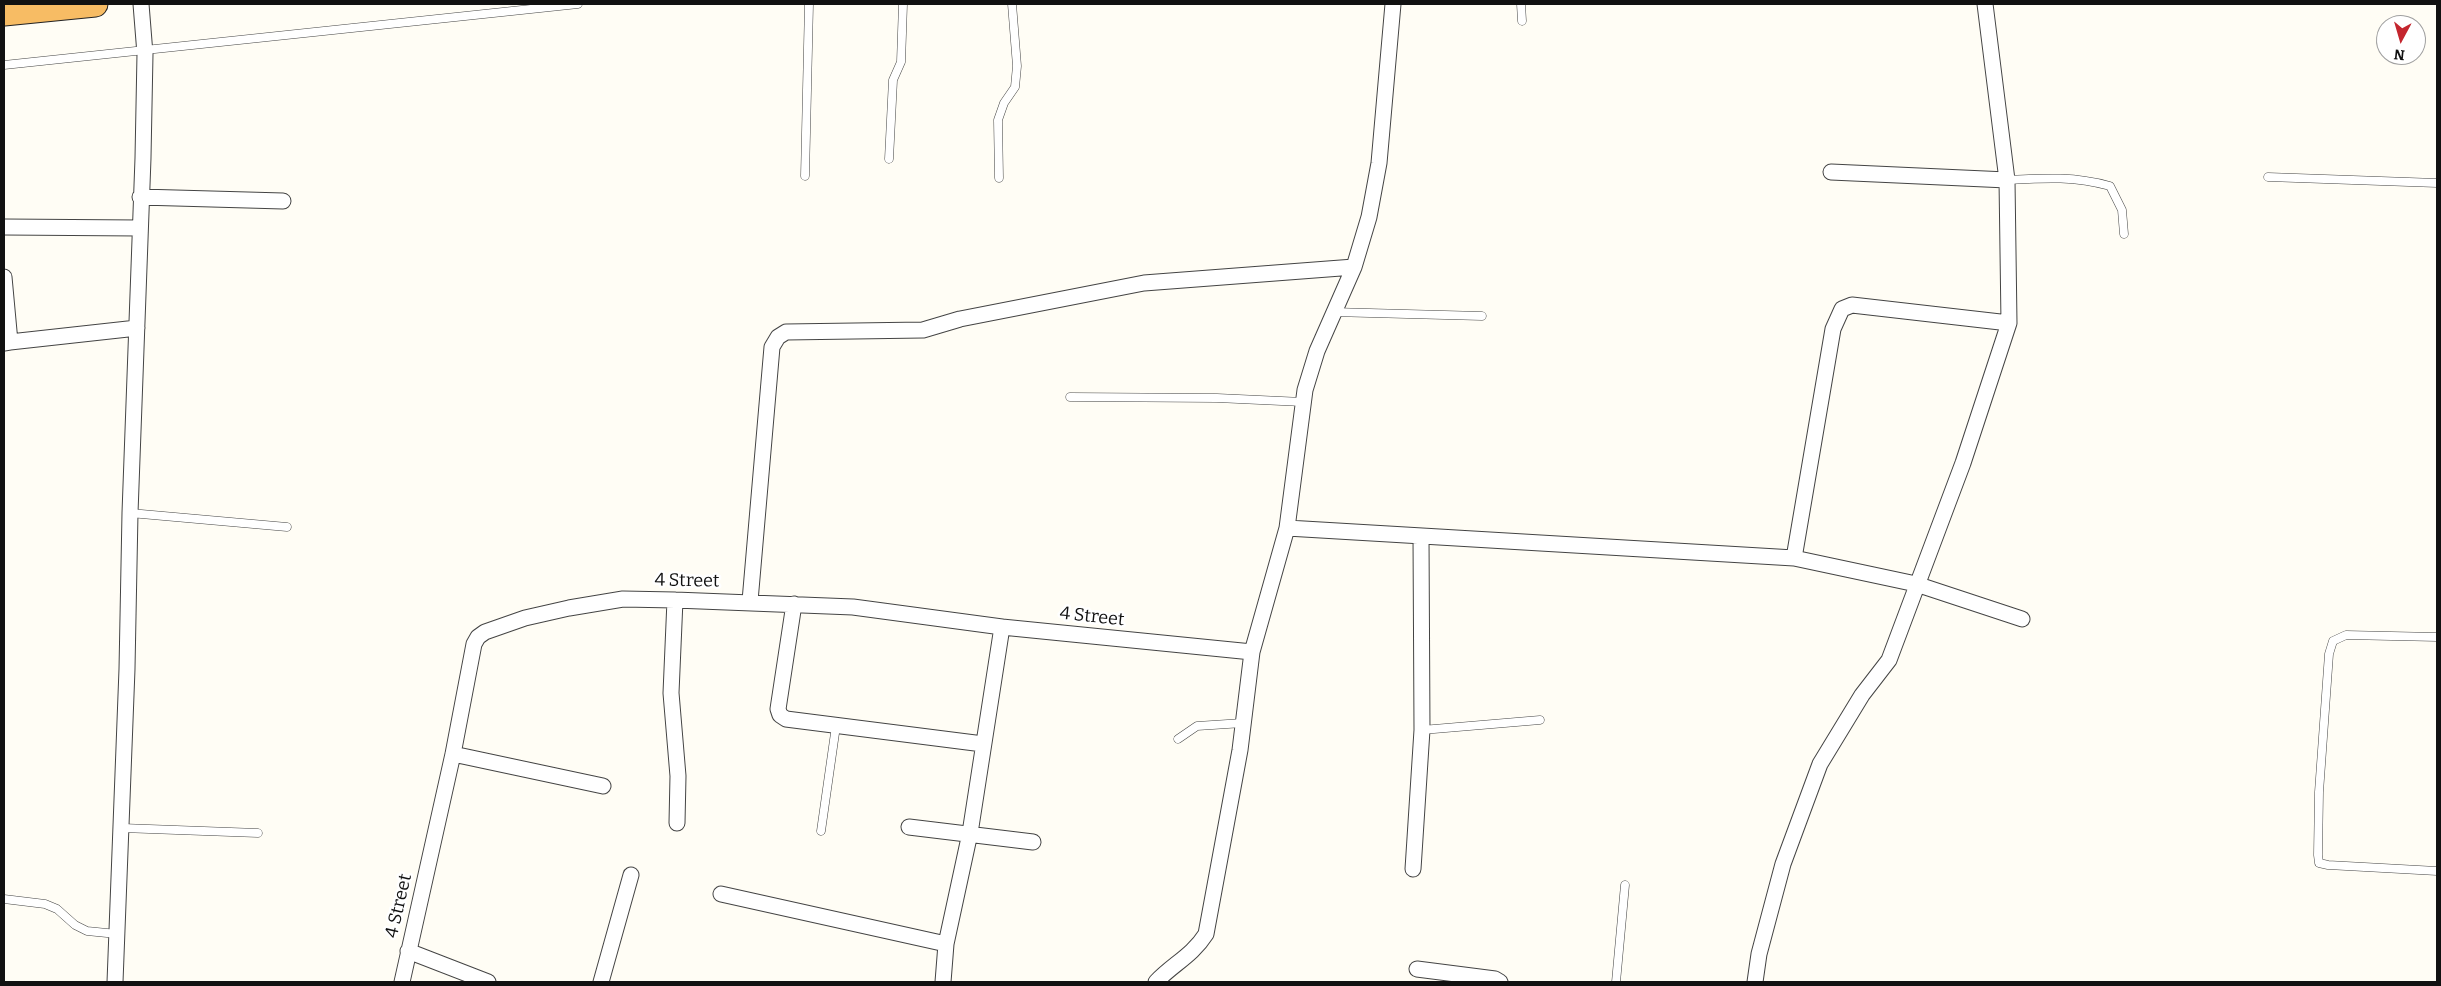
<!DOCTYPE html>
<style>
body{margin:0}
#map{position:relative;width:2441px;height:986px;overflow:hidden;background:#fffdf5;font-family:Bitter,serif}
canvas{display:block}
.frame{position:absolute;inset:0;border:5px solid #111;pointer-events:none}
.north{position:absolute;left:2376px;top:15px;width:50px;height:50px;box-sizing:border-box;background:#fff;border:1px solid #a0a0a0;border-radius:50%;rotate:186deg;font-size:14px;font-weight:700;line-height:20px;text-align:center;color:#111}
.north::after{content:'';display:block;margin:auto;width:18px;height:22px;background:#c4262e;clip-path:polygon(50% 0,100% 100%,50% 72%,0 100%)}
</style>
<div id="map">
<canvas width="2441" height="986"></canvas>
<div class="frame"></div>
<div class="north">N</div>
</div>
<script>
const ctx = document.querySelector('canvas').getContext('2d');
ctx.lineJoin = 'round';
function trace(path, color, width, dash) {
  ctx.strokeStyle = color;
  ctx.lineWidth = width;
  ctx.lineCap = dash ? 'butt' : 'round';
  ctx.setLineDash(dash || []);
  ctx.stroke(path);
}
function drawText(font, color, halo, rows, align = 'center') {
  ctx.font = font + ' Bitter,serif';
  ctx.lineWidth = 5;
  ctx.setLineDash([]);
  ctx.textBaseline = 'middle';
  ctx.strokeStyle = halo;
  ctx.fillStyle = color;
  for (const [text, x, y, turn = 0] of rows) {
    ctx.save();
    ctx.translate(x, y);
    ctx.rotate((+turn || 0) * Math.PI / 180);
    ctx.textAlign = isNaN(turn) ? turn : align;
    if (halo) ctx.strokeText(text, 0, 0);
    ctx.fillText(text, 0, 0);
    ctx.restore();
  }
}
const service = new Path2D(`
 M1521 4 1522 21
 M4 65 578 4
 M889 159 893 80 901 62 903 4
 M805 176 809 4
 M2268 177 2437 183
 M999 178 998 120 1004 103 1015 87 1017 66 1012 4
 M2007 180C2045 178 2073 176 2110 186L2122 210 2124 234
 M1332 312 1482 316
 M1070 397 1217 398 1303 402
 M130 513 287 527
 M2437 637 2346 635 2333 641 2329 654 2319 792 2318 855 2319 863 2328 865 2437 871
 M1422 730 1540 720
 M1178 739 1197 726 1243 723
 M122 828 258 833
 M821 831 836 726
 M4 899 45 904 57 909 75 925 87 931 117 934
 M1616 982 1625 885`);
const minor = new Path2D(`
 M1831 172 2007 180
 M140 197 283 201
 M4 227 139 228
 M4 277 10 342 4 343
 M10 342 137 328
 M1287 528 1794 558 1916 584 2022 619
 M1794 558 1833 329 1842 309 1852 305 2009 323
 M675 600 671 693 678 776 677 823
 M750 601 772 347 778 337 786 332 923 330 960 319 1144 283 1354 267
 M794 604 778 709 780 715 786 719 983 744
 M453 754 603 786
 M909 827 1033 842
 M1413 869 1422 730 1421 536
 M721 894 946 944
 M408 951 488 982
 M1417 969 1495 979 1500 982
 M115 982 127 669 130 513 143 158 145 54 141 4
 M402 982 453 754 474 644 478 637 485 632 525 618 569 608 623 599 675 600 853 607 1002 627 1252 652
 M601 982 631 875
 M943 982 946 944 970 833 1002 627
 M1156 982C1173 964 1192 956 1206 934L1240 750 1252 652 1287 528 1305 390 1317 351 1354 267 1369 217 1379 163 1393 4
 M1755 982 1759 954 1783 864 1820 764 1862 695 1889 660 1963 463 2009 323 2007 180 1985 4`);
const trunk = new Path2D(`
 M4 13 95 4`);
trace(service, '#444', 9);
trace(minor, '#444', 17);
trace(trunk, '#222', 27);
trace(service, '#fff', 8);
trace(minor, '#fff', 15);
trace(trunk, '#f7bc64', 25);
drawText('18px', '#111', '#fff', [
 ["4 Street",687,581,1],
 ["4 Street",1092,617,6],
 ["4 Street",399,906,-77]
]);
</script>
